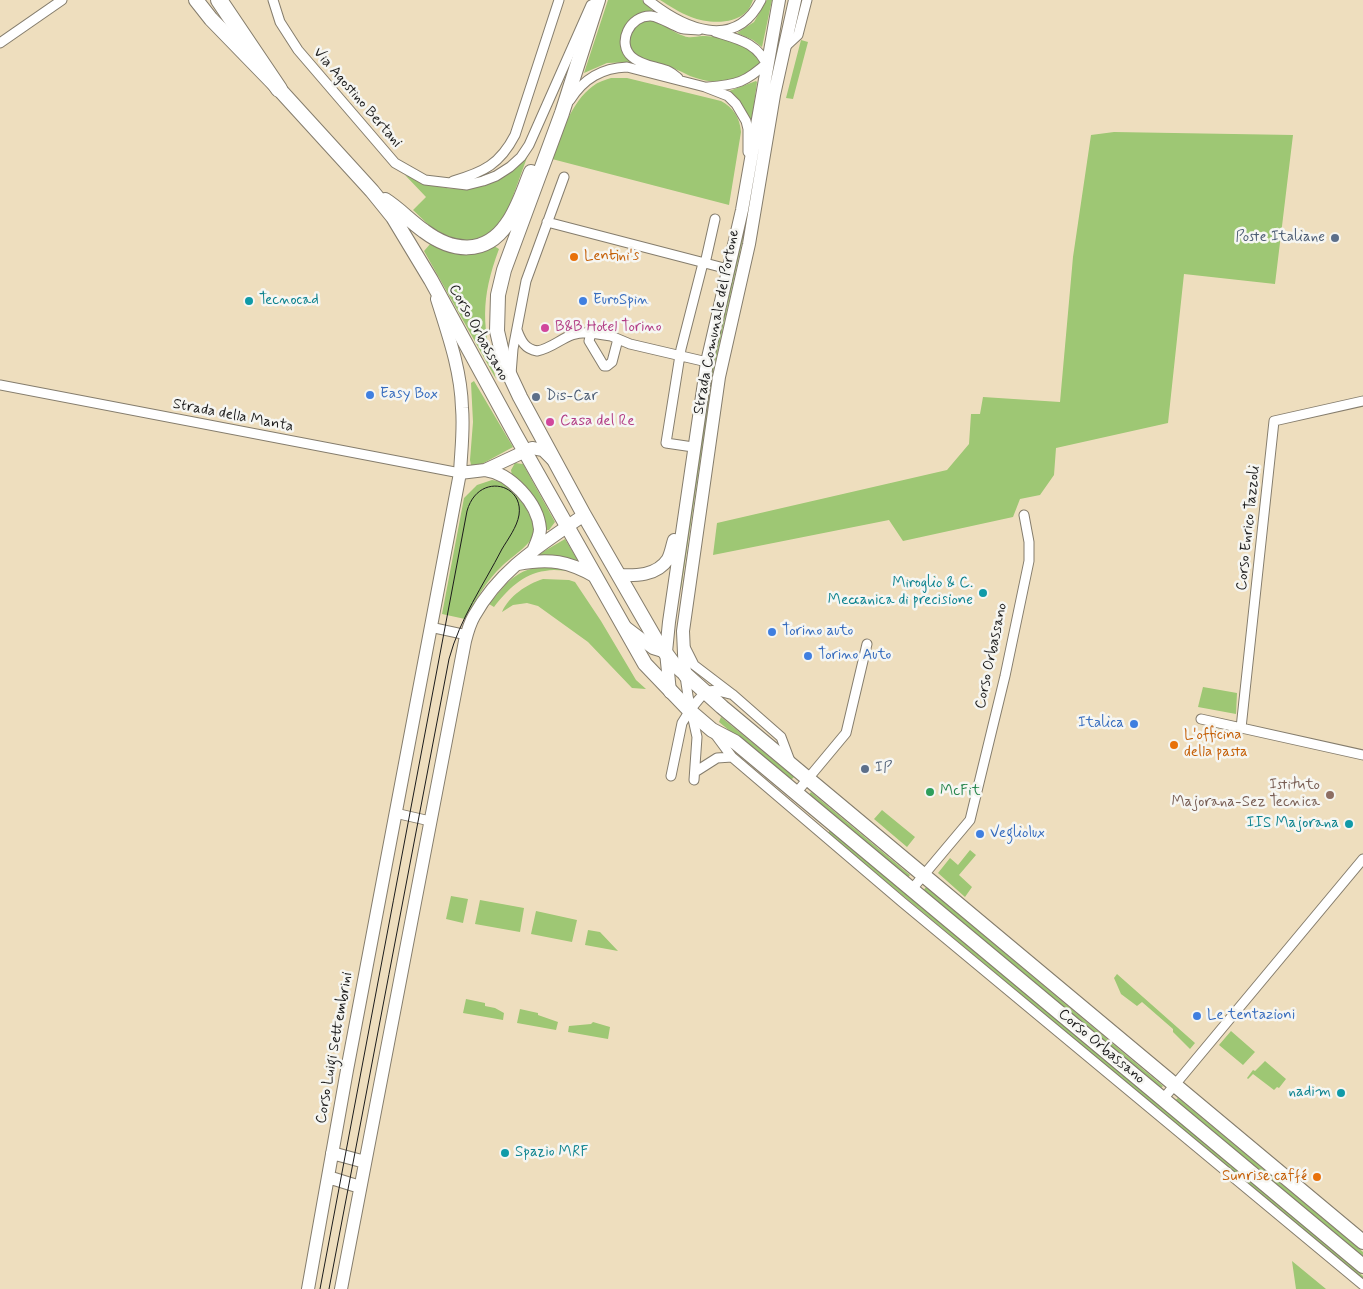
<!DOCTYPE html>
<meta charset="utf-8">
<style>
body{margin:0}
canvas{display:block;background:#eedebe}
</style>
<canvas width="1363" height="1289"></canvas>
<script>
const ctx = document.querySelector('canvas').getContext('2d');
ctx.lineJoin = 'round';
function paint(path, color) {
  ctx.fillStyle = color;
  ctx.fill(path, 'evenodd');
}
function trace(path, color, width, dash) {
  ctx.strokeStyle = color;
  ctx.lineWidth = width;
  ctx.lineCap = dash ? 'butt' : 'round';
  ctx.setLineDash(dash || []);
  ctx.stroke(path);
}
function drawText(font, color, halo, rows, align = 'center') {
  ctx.font = font + ' Mynerve,sans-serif';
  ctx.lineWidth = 5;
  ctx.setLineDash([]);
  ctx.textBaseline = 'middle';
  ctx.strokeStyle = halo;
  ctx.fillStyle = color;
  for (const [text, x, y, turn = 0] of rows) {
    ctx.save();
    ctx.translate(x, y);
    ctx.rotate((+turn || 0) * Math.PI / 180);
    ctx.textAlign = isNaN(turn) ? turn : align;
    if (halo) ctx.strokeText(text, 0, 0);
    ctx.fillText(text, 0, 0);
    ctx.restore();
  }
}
paint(new Path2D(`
 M608 0H642L655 13 626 27 631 62 607 63 584 73Z
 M660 0H753C751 5 749 10 745 13 732 25 706 23 691 17 680 13 670 6 660 0Z
 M767 0H772L762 47 753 40 737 33 754 22Z
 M648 20C662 21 671 32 684 36 691 39 696 36 703 36 718 35 757 47 760 64 744 80 719 86 696 78 688 76 680 70 672 68 662 65 647 64 639 58 622 46 631 24 648 20Z
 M801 40 808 42 793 99 786 98Z
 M611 78H627L721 101C733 107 740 118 741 132L729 205 552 159C561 135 571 102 593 86 598 82 605 80 611 78Z
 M756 81 757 82 752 119 750 120 741 103 729 91Z
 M1114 132 1293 135 1275 284 1184 274 1168 423 1056 448 1054 475 1040 495 1020 499 1013 517 903 541 889 520 713 555 717 523 947 470 969 444 971 414H980L983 397 1060 402 1073 257 1091 135Z
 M529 152 504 221 494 232 481 239 467 242 452 240 438 234 413 210 426 197 405 175C457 197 490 196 529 152Z
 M750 200 744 234 714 368 681 589H677L710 364Z
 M431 243 494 246 499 249C480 300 482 327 496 379L424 251Z
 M474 381 513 447 480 465 473 466 471 465 470 460 473 422 471 383Z
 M515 463 523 464 555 522 549 530H545L512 476 511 470Z
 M492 480C504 481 512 489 519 498 526 507 535 522 534 533 532 544 510 558 502 566 486 581 476 600 465 619L442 614 464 498 477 485Z
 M565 539 580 564C566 555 552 555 536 556Z
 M554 566 572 571C563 571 554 569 545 571 524 573 506 591 494 607L489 604C511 578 518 567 554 566Z
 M543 579 569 580 575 582 601 621 636 680 646 689 632 688 588 642 538 606 527 603 513 605 502 612C509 596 527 584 543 579Z
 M1203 687 1237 693 1236 714 1198 707Z
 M721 717 794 777 790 781 719 722Z
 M811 792 910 875 907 879 807 797Z
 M882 810 915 837 907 847 874 819Z
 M830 830 1363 1276V1280L828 833Z
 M970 850 976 855 959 875 972 887 965 897 938 873 950 858 958 865Z
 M926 887 1163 1086 1160 1089 923 891Z
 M451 896 468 899 463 923 446 919Z
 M480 900 524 908 520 932 475 924Z
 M536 911 577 920 572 942 531 934Z
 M588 930 600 932 618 951 585 945Z
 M1117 974 1195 1043 1190 1049 1173 1032V1029L1142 1002 1137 1006 1121 994 1114 978Z
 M466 999 485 1003V1006L495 1008 504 1013 503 1020 463 1013Z
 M520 1009 538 1013V1015L558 1022 556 1030 517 1023Z
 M593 1022 610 1027 608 1039 568 1032 569 1026 591 1024Z
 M1231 1031 1255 1052 1243 1065 1219 1045Z
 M1265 1061 1286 1079 1279 1088 1277 1087 1274 1090 1253 1074 1248 1079 1247 1078 1253 1070 1255 1071Z
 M1178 1098 1363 1252V1259L1173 1102Z
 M1292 1261 1326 1289H1296Z`), '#9ec774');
const street = new Path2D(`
 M273 0 280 22 298 50 395 163 425 180 467 185 483 181 496 176 510 167 521 157 529 145 591 5
 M648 0C683 28 735 52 761 0
 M715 32C738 39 759 43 768 68
 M0 43 62 0
 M785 47 798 35 807 0
 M678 78C674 75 670 71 665 70 654 66 641 65 632 57 616 43 630 15 651 16 660 17 670 24 680 28 686 30 692 29 699 30
 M708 87C737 85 746 82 768 62
 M570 100C584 78 602 68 627 67L705 87 728 96 736 104 746 121 748 129V152
 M453 181C484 172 500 164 515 135L559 0
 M547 222 728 269
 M517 330C521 341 525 349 537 351 558 347 566 330 591 333
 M618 339 612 362 607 366H604L589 341 591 333 611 336 630 344 707 362
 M511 374 513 349 526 281 564 177
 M0 385 460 473
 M693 447 666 443 681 349 702 267 706 259 715 219
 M430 627 467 635
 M686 649 694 665 732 694 781 737 790 761
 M685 676 688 696 697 737 694 780
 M1201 719 1363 755
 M1241 728 1274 421 1363 401
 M715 734 732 757 902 902 1363 1285
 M695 772 717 758 732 757
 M671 776 682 723C686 716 702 692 709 691 715 689 723 692 730 694
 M796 793 846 733 867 644
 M395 813 430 821
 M912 889 970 820 1005 676 1029 561V542L1024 515
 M1163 1099 1363 859`);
const secondary = new Path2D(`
 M485 470C510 473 538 503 540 529 540 536 536 544 533 551
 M460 473 485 470 532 448 543 450 552 459
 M518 564C549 558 569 561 596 577
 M618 575C635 576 657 576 668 559 671 553 672 546 674 540
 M624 626 653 648 666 652
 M685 676 683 631 719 377 749 244 774 95 795 0
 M670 692 666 652 669 622 707 362 742 210 779 0
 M332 1153 365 1162
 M328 1177 360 1187
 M308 1289 347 1070 460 473C461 452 464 429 462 408 461 370 448 334 437 299
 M341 1289 465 641C467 633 470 623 474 616 501 568 541 545 584 515`);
const primary = new Path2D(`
 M196 0 211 19 279 89 372 191 393 217 431 280 515 434 645 664 691 712 712 730 735 742 1363 1266
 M598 0 562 113 504 270 498 295 497 331 505 365 520 397 584 515 656 640 673 663 722 707 1363 1242
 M385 200C399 209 410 221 424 231 452 252 485 256 507 224 518 209 524 189 531 172`);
const highway = new Path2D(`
 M219 0 279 89`);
trace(street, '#857d6d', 11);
trace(secondary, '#857d6d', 14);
trace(primary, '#857d6d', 16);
trace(highway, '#857d6d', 18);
trace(street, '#fff', 9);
trace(secondary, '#fff', 12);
trace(primary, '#fff', 14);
trace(highway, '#fff', 16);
trace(new Path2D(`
 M320 1289 467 511C478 472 524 483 519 515 517 527 508 539 502 549 483 586 460 618 449 659L329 1289`), '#1c1c1c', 1);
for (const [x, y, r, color] of [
 [1335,238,5,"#5c6f8a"],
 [574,257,5,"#e8710a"],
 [249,301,5,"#0f9aa8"],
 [583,301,5,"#3f7fe0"],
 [545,328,5,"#d1479c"],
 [370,395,5,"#3f7fe0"],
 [536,397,5,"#5c6f8a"],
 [550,422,5,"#d1479c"],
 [983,593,5,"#0f9aa8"],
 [772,632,5,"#3f7fe0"],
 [808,656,5,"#3f7fe0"],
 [1134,724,5,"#3f7fe0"],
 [1174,745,5,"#e8710a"],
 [865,769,5,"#5c6f8a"],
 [930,792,5,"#2e9e5b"],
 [1330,795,5,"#8d6e63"],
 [1349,824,5,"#0f9aa8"],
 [980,834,5,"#3f7fe0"],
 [1197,1016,5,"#3f7fe0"],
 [1341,1093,5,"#0f9aa8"],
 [505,1153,5,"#0f9aa8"],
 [1317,1177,5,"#e8710a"]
]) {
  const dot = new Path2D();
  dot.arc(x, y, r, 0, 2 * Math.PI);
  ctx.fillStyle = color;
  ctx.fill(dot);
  trace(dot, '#f6f6f2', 2);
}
drawText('15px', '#1c1c1c', '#f6f6f2', [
 ["Via Agostino Bertani",357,98,49],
 ["Strada Comunale del Portone",717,322,-79],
 ["Corso Orbassano",478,333,61],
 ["Strada della Manta",233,416,11],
 ["Corso Enrico Tazzoli",1249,528,-84],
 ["Corso Orbassano",992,656,-78],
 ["Corso Orbassano",1101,1047,40],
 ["Corso Luigi Settembrini",335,1048,-80]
]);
drawText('15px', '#4e5e75', '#f6f6f2', [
 ["Poste Italiane",1325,238,"right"],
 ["Dis-Car",546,397],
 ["IP",875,769]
], 'left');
drawText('15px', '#c56008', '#f6f6f2', [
 ["Lentini's",584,257],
 ["L'officina",1184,736],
 ["della pasta",1184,753],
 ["Sunrise caffé",1307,1177,"right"]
], 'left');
drawText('15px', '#0d838f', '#f6f6f2', [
 ["Tecnocad",259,301,"left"],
 ["Miroglio & C.",973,584],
 ["Meccanica di precisione",973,601],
 ["IIS Majorana",1339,824],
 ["nadim",1331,1093],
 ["Spazio MRF",515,1153,"left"]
], 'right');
drawText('15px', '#366cbe', '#f6f6f2', [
 ["EuroSpin",593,301],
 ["Easy Box",380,395],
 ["Torino auto",782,632],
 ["Torino Auto",818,656],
 ["Italica",1124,724,"right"],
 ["Vegliolux",990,834],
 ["Le tentazioni",1207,1016]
], 'left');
drawText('15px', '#b23c85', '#f6f6f2', [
 ["B&B Hotel Torino",555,328],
 ["Casa del Re",560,422]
], 'left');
drawText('15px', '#785e54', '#f6f6f2', [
 ["Istituto",1320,786],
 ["Majorana-Sez Tecnica",1320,803]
], 'right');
drawText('15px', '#27864d', '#f6f6f2', [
 ["McFit",940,792]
], 'left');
</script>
